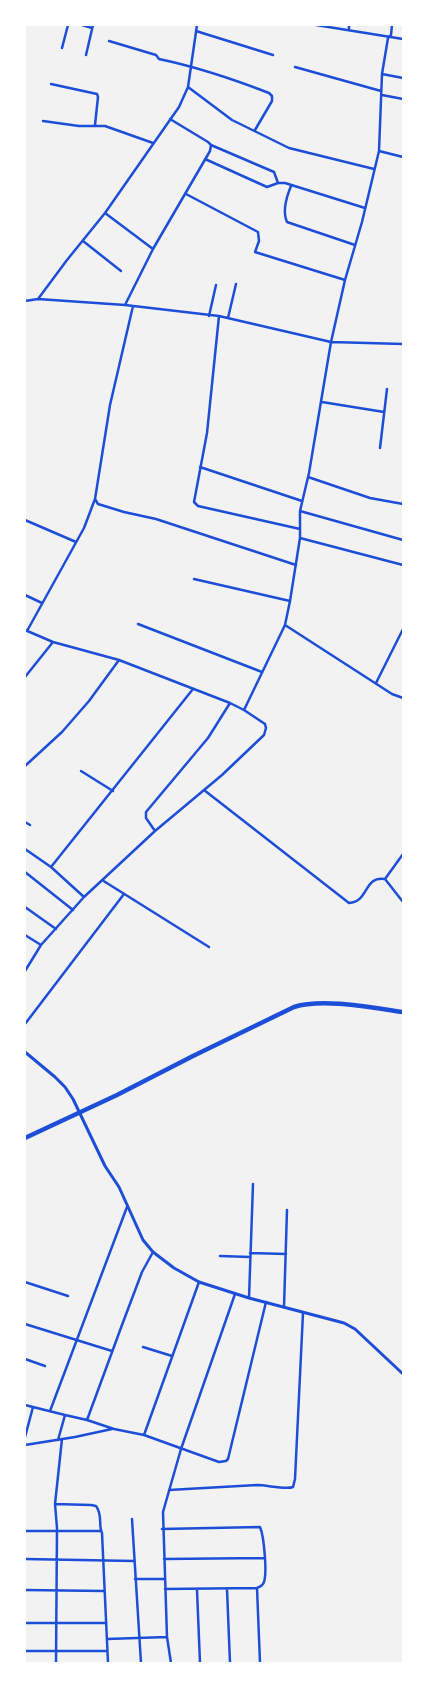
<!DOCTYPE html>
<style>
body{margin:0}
#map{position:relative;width:428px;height:1688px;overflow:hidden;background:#f2f2f2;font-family:"Fira Sans Condensed",sans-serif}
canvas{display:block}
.frame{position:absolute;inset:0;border:26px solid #fff;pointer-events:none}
</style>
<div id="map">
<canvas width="428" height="1688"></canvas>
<div class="frame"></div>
</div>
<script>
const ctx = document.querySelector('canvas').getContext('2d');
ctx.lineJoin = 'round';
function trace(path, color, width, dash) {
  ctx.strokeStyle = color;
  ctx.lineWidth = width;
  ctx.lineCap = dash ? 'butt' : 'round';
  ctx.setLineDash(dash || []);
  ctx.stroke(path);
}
trace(new Path2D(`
 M82 25 92 28
 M316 25 403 39
 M349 25V30
 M196 31 273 55
 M109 41 156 55 159 59C197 67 233 79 269 93L272 96V101L255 130
 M62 48 68 25
 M86 55 93 25
 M295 67 381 91
 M382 74 403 78
 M51 84 97 94 98 97 95 125
 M188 87 232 120 289 148 374 169
 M382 95 403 99
 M43 121 79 126H105L153 143
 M211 145 274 172 278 183
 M379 151 403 157
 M205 159 267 187 278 183H285L365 208
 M291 186C286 198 282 211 287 222L355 245
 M186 194 258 232 259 241 255 252 345 280
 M105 213 153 249
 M83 241 121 271
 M38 299 67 260 105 213 179 107 188 87 197 25
 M25 301 38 299 125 305 219 316 331 342 403 344
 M125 305 153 249 210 151 211 145 208 142 170 119
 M209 316 216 285
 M219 316 207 433 194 502 198 506 300 529
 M228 318 236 284
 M322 402 384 412
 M380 448 387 389
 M200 467 302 501
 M308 477 370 498 403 504
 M95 499 110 405 133 306
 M300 511 403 540
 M25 520 76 542
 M300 538 403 565
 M194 579 290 601
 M25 595 42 603
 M138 624 262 672
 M285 625 392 694 403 698
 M25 630 53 642 119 660 230 703 244 710 265 724 266 728 264 735 222 775 155 831 84 897 41 945 25 971
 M27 631 84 528 95 499 98 504 124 512 156 519 296 565
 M25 677 53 642
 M376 683 403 629
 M244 710 285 625 290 601 300 538V511L309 473 331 342 345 280 362 222 379 151 382 74 388 38 391 35 392 25
 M25 766 62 732 89 701 119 660
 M81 771 113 791
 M204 790 349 903C370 901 363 876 385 879L403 854
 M25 822 30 825
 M155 831 146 818V812L208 738 230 703
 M25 849 51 867 84 897
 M51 867 193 689
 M25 872 73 910
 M385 879 403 902
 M102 880 209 947
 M25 907 56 929
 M25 935 41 945
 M25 1024 124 894
 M250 1253 286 1254
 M220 1256 250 1257
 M25 1282 68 1296
 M249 1298 253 1184
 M284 1307 287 1210
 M25 1324 112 1351
 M143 1347 172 1356
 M25 1359 45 1366
 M25 1405 65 1415 87 1420 114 1429 144 1435 219 1462 226 1461 228 1459 266 1302
 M50 1411 127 1207
 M87 1420 122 1325 142 1272 153 1252
 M144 1435 199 1282
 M25 1437 33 1407
 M58 1440 65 1415
 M25 1445 75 1437 112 1429
 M169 1490 257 1485C267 1485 286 1490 293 1487L295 1479 303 1313
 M55 1504 91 1505 96 1506C103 1515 98 1525 102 1533L108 1663
 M132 1519 141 1663
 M162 1529 260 1527C264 1536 268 1577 263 1584 262 1586 259 1587 257 1588L165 1589
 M25 1531H101
 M25 1559 134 1561
 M164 1559 265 1558
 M135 1579H164
 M257 1588 260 1663
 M227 1589 230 1663
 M25 1590 104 1591
 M197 1590 200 1663
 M25 1623H106
 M107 1639 167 1637
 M25 1651H107
 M56 1663 57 1528 55 1504 62 1439
 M171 1663 167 1637 163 1512 181 1449 235 1294`), '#1d4ed8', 2.5);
trace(new Path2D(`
 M25 1052 55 1077 65 1087 73 1099 105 1166 119 1187 143 1240 153 1252 174 1268 199 1282 249 1298 344 1323 355 1329 403 1374`), '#1d4ed8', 3);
trace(new Path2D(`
 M25 1138 117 1095 193 1056 294 1007C323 998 373 1008 403 1012`), '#1d4ed8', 4.5);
</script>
